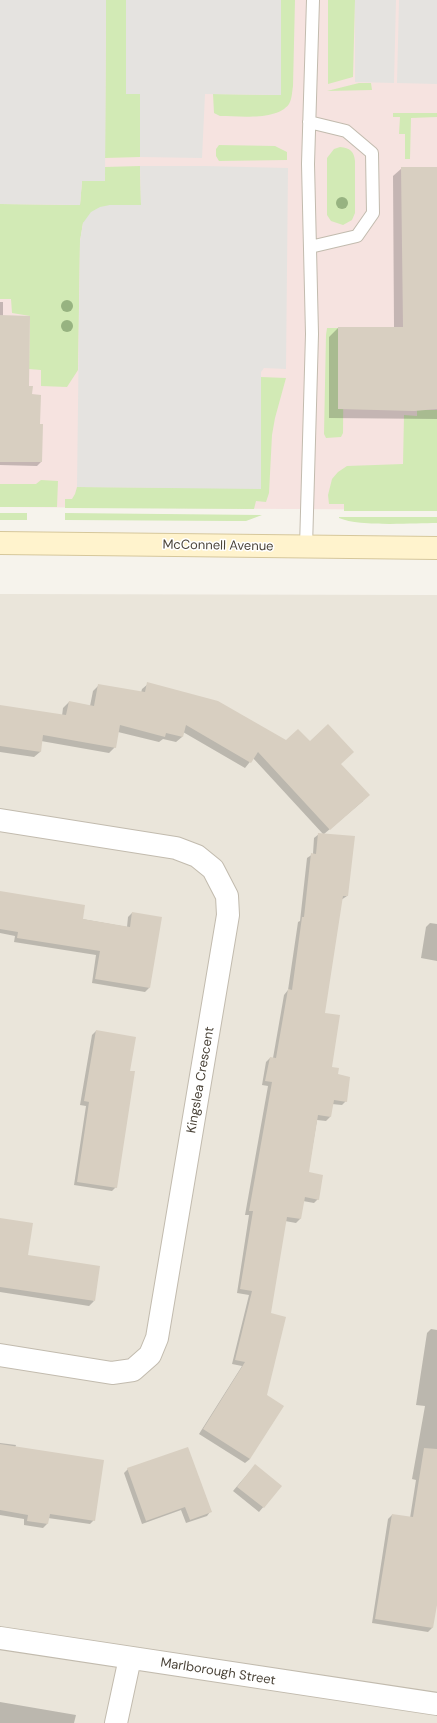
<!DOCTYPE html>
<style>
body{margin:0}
canvas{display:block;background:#f6f3ec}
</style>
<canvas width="437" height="1723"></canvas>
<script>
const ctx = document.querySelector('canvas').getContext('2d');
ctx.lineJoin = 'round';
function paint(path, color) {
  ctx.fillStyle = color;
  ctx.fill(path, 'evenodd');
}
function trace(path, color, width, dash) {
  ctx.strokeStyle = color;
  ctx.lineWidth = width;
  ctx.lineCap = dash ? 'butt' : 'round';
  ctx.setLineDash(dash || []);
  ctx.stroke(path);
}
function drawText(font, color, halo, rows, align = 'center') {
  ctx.font = font + ' "DM Sans",sans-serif';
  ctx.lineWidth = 3;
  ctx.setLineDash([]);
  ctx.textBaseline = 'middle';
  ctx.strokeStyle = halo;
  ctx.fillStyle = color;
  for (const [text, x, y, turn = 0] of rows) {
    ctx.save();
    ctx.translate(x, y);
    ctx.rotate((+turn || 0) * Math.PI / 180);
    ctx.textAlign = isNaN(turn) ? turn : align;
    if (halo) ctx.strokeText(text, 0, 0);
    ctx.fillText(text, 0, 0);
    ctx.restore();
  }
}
paint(new Path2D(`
 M0 594 437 595V1723H0Z`), '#eae5da');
paint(new Path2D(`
 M0 0H437V510L0 507Z`), '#f6e3e0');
paint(new Path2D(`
 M106 0H126V93L140 94V157L105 158Z
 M281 0H295L293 86C292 92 292 99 289 104 277 121 239 116 220 116L214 113 213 94 281 95Z
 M328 0H355L353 77 328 84Z
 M359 83H371L372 90 327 91Z
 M393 113H437V117L411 118 410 159H405V134H399L400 117H393Z
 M219 145 275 146 287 152V160L219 161 216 156V149Z
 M340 147C350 148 354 151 355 161V213L352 220 343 225 331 221 327 215V158L334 149Z
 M140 166 141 205H110L83 223 80 241 78 370 67 387 41 386V370L29 369 30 316 12 313 11 299H0V204L80 205 82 181H104L105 167Z
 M327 328H344L343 433 341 437 326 438 324 434 326 335Z
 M261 377 286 378 275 418 272 435 269 493 266 502 256 501 254 509 65 508V499H72L75 494 77 487 261 488Z
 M417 410H437V511H344V504H329L328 495 332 479 338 472 347 466 403 464 404 415 417 416Z
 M41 480 58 481 57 507H0V484H36Z
 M0 513H27V520H0Z
 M65 513 262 515 246 521H234L65 520Z
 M339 517H437V523C413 523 359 527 339 518Z`), '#d2eab5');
paint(new Path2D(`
 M0 0H106L105 181H82L80 205 0 204Z
 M126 0H281V95L205 94 202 158 140 157V94H126Z
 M355 0H396L394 83 355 82Z
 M399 0H437V84L397 83Z
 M140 166H205L288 168 286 369 264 368 261 372V489L77 487 80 241 83 223 91 212 100 207 110 205H141Z`), '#e5e3e0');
paint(new Path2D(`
 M402 168H437V419L329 418V337L338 328H394L393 176Z
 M0 302H3V316L31 395 39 426 41 462 37 466 0 465Z
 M148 684 286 742 310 743 340 765 363 801 324 834 347 896 341 900 324 1014 331 1068 337 1075 346 1101 342 1105 332 1104 330 1117 326 1121 317 1120 308 1173 318 1199 314 1203 303 1201 300 1219 296 1223 285 1221 270 1314 250 1459 245 1463 199 1434 242 1366 232 1364 249 1295 237 1293 249 1215H245L268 1086 262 1085 266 1062 270 1058H273L284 995 288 990 298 922 300 921 307 858 313 854 314 838 319 834H323L253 758 245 768 183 732 182 737 176 742 163 739 159 742 118 732 115 747 109 753 41 741 40 752 34 757 0 752V706L62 716 63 708 69 702 90 706 93 691 99 685 141 693 142 689Z
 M0 892 82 919 127 927 128 917 132 913 149 988 145 992 92 983 96 955 14 942 15 936 0 933Z
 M430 923 437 924V961L421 958 426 927Z
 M96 1031 129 1072 116 1187 112 1191 74 1185 86 1106 80 1105 92 1035Z
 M0 1219 27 1256 94 1301 89 1306 0 1292Z
 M431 1329 437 1330V1601L432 1628 428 1632 372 1623 388 1519 392 1515 410 1518 416 1480 412 1479 425 1406 416 1405 427 1333Z
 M0 1443 16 1445 15 1448 94 1520 90 1524 48 1518 47 1524 43 1528 24 1525V1519L0 1515Z
 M128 1469 210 1512 207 1516 186 1523 181 1510 142 1524 124 1473Z
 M251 1470 281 1486 259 1512 233 1491Z
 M0 1697V1702L76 1715 74 1723H0Z`), '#0003');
paint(new Path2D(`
 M401 167H437V409L414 411 338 409V327H403Z
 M0 315 30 316 29 386H33L32 394 41 395 40 424H43L42 462H0Z
 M147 682 218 701 286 740 298 729 310 741 328 724 354 752 341 764 370 795 330 830 258 752 251 763 186 725 183 737 166 733 165 737 120 725 116 748 43 735 41 752 0 746V705L66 715 69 701 94 706 98 684 145 692Z
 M318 833 355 836 348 896H343L325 1013 340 1015 332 1067 339 1068 338 1074 350 1077 347 1102 334 1100 331 1117 318 1115 309 1172 323 1175 319 1200 305 1197 301 1219 287 1217 271 1313 286 1317 267 1395 284 1406 250 1459 203 1429 245 1362 235 1360 252 1291 240 1289 253 1211H249L272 1082 265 1081 270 1057 276 1058 288 989 292 990 302 917H304L311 853 316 854Z
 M0 891 85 905 83 919 130 927 132 912 162 917 150 988 95 979 100 951 17 938 18 932 0 929Z
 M96 1030 136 1037 130 1071H135L117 1188 77 1182 89 1102 84 1101Z
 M0 1218 33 1223 28 1255 100 1266 95 1301 0 1287Z
 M0 1444 104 1460 95 1521 50 1514 48 1524 27 1521 28 1515 0 1510Z
 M188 1447 212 1512 190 1520 185 1507 146 1521 127 1468Z
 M424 1448 437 1449V1605L433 1628 375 1619 392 1514 413 1517Z
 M255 1464 282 1486 264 1508 237 1487Z`), '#d8cfc1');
const service = new Path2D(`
 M309 122 346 131 372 153 373 213 357 236 310 247
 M306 547 312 334 308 164 313 0`);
const minor = new Path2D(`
 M0 820 176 848 197 856 213 869 227 896 228 915 157 1338 150 1355 133 1370 112 1373 0 1355
 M0 1638 437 1704
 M116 1723 130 1658`);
const secondary = new Path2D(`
 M0 543 437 548`);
trace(service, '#c2bbae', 14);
trace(minor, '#c2bbae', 24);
trace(secondary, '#d6c79b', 24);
trace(service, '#fff', 12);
trace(minor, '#fff', 22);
trace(secondary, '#fff3cd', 22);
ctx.fillStyle = '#97b381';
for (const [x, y] of [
 [342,203],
 [67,306],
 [67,326]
]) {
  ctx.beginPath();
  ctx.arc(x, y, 6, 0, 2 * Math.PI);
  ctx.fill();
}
drawText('13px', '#4b4439', '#fff', [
 ["McConnell Avenue",218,546,1],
 ["Kingslea Crescent",201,1080,-80],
 ["Marlborough Street",218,1672,9]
]);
</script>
